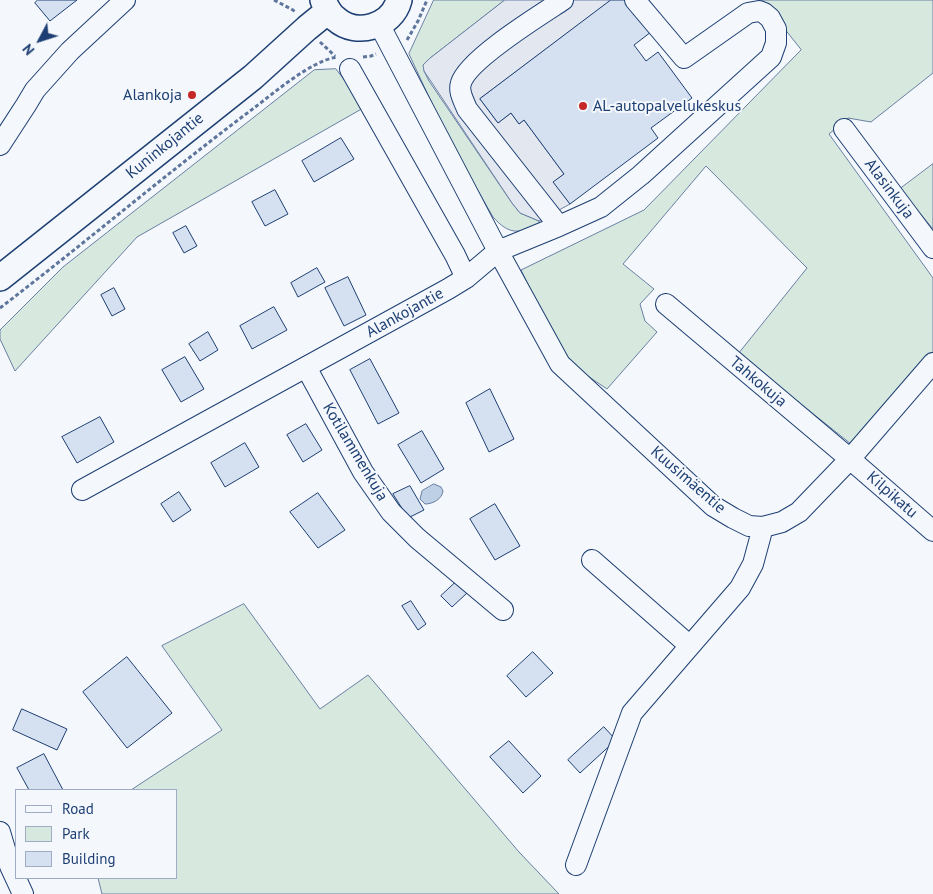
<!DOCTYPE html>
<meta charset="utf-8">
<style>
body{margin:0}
#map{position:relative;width:933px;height:894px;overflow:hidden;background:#f4f7fb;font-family:"PT Sans",sans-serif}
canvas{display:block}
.legend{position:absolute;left:15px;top:789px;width:162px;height:90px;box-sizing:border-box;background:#f4f7fb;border:1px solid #9eadc5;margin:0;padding:6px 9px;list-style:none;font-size:15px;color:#1d3f73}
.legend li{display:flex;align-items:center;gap:10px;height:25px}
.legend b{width:25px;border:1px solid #9eadc5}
.north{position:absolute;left:15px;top:15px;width:50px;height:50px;-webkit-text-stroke:4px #f4f7fb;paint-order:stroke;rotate:230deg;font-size:14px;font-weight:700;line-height:20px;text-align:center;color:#1d3f73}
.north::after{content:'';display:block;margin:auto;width:18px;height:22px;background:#1d3f73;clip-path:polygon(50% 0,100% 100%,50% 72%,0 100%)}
</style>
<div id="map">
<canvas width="933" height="894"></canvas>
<ul class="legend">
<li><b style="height:6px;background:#f4f7fb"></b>Road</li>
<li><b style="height:14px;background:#d7e8df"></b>Park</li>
<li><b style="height:14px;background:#d5e0f0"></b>Building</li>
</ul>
<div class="north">N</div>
</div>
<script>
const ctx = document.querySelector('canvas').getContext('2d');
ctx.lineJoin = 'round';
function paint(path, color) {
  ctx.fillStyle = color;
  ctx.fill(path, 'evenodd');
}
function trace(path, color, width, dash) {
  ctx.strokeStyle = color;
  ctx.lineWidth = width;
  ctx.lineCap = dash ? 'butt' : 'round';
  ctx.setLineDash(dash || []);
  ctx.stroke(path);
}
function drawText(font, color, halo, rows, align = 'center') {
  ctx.font = font + ' "PT Sans",sans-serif';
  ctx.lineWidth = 4;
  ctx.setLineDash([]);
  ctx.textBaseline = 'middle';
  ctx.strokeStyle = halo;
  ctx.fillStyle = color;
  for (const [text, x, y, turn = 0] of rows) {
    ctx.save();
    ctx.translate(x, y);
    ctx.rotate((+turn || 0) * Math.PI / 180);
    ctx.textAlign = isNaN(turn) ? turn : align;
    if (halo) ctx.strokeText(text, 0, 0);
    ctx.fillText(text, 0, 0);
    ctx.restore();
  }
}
const green = new Path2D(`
 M434 0H505L429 59 424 71 429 81 512 203 520 213 539 221V224C519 234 509 235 493 217L449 140 409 54Z
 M762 0H933V73L871 122 848 118 829 134 933 278V352L851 444 738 354 807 268 706 166 623 264 654 289 640 304 645 321 657 332 607 389 564 360 521 270 644 210 801 50Z
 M336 69 365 107 137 237 15 371 0 339V330L63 267 314 70Z
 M933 164V229L900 189Z
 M244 604 320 709 368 675 519 852 559 894H102L98 878H176V790H131L222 730 162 646Z`);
paint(green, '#d7e8df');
trace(green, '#687fa3', 1);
const parking = new Path2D(`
 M505 0H612L480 99 498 123 511 113 519 124 524 120 564 174 554 182 570 204 539 221 520 213 512 203 424 71 423 65 429 59Z`);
paint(parking, '#e3e8f0');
trace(parking, '#687fa3', 1);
const water = new Path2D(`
 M434 484 441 487 443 491C442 499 433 504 425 504L420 499 422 491Z`);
paint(water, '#bed0e5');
trace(water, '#687fa3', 1);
const building = new Path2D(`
 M38 0H77L50 21 35 3Z
 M611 0H627L651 32 634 45 646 61 658 52 692 98 651 128 658 138 570 204 553 182 564 174 524 120 519 124 511 113 498 123 480 99Z
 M341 138 354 159 314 182 302 161Z
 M275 190 288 214 265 226 252 202Z
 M186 226 197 246 184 253 173 233Z
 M317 268 325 282 298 297 291 283Z
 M348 277 366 315 344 326 325 288Z
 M114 288 125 309 112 316 101 295Z
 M274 307 287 330 252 349 240 326Z
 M208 332 218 350 200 361 189 344Z
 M185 357 204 389 181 402 162 370Z
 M370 359 399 413 378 424 350 370Z
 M490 389 514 439 489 452 466 403Z
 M100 417 114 442 77 463 62 437Z
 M306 424 322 450 303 462 287 435Z
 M422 431 444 469 421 483 398 445Z
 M245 443 259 467 225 487 211 463Z
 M410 486 424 510 408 518 393 494Z
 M179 492 191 510 173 522 161 504Z
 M318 493 345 530 318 548 290 512Z
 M495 504 520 546 495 560 470 519Z
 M456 582 467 593 452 607 441 596Z
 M411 601 426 624 418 630 402 606Z
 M533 652 553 673 526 697 507 676Z
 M127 657 172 713 127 748 83 692Z
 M22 709 67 729 57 750 13 730Z
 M604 727 616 740 580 773 568 760Z
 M509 741 541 776 523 793 490 757Z
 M44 754 63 790H29L17 768Z`);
paint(building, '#d5e0f0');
trace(building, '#1d3f73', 1);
const minor = new Path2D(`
 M635 0 684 58 748 13 759 11 764 13 770 18 776 29V43L771 57 641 175 601 207 559 226 498 251 560 364 713 506 733 518 749 526 763 527 782 522 799 512 850 459 933 363
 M350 69 455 255 466 278
 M844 129 933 248
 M0 145 26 105 35 90 70 51 125 0
 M559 226 467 109C464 101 458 92 461 83 468 59 542 14 563 0
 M666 304 850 459 933 531
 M306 367 363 472 391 512 417 538 503 610
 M82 490 448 289 466 278 498 251 379 24
 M592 560 690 646
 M0 832 10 866 23 894
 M576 865 632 713 740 588 753 564 763 527`);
const major = new Path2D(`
 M323 0C326 7 329 14 336 19 356 37 392 27 399 0
 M0 278 253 77 307 28 328 11`);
trace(minor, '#1d3f73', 22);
trace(major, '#1d3f73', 28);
trace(new Path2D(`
 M274 0 293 10 295 12
 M407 40 418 21 427 0
 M320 42 335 56
 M363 57 371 56 376 54
 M0 308C85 243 167 173 254 108 275 92 311 61 337 57`), '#5e769c', 3, [4, 2.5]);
trace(minor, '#f4f7fb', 20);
trace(major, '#f4f7fb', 25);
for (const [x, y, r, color] of [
 [192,95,5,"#c62828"],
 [583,106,5,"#c62828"]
]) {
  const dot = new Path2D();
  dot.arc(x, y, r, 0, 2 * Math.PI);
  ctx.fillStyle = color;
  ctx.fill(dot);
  trace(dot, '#f4f7fb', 2);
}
drawText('16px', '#1d3f73', '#f4f7fb', [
 ["Alankoja",182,95],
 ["AL-autopalvelukeskus",593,106,"left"]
], 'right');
drawText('16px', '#1d3f73', '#f4f7fb', [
 ["Kuninkojantie",165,146,-39],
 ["Alasinkuja",889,189,53],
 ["Alankojantie",405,313,-29],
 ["Tahkokuja",758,382,40],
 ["Kotilammenkuja",355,452,59],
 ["Kuusimäentie",688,480,41],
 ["Kilpikatu",892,495,41]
]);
</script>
